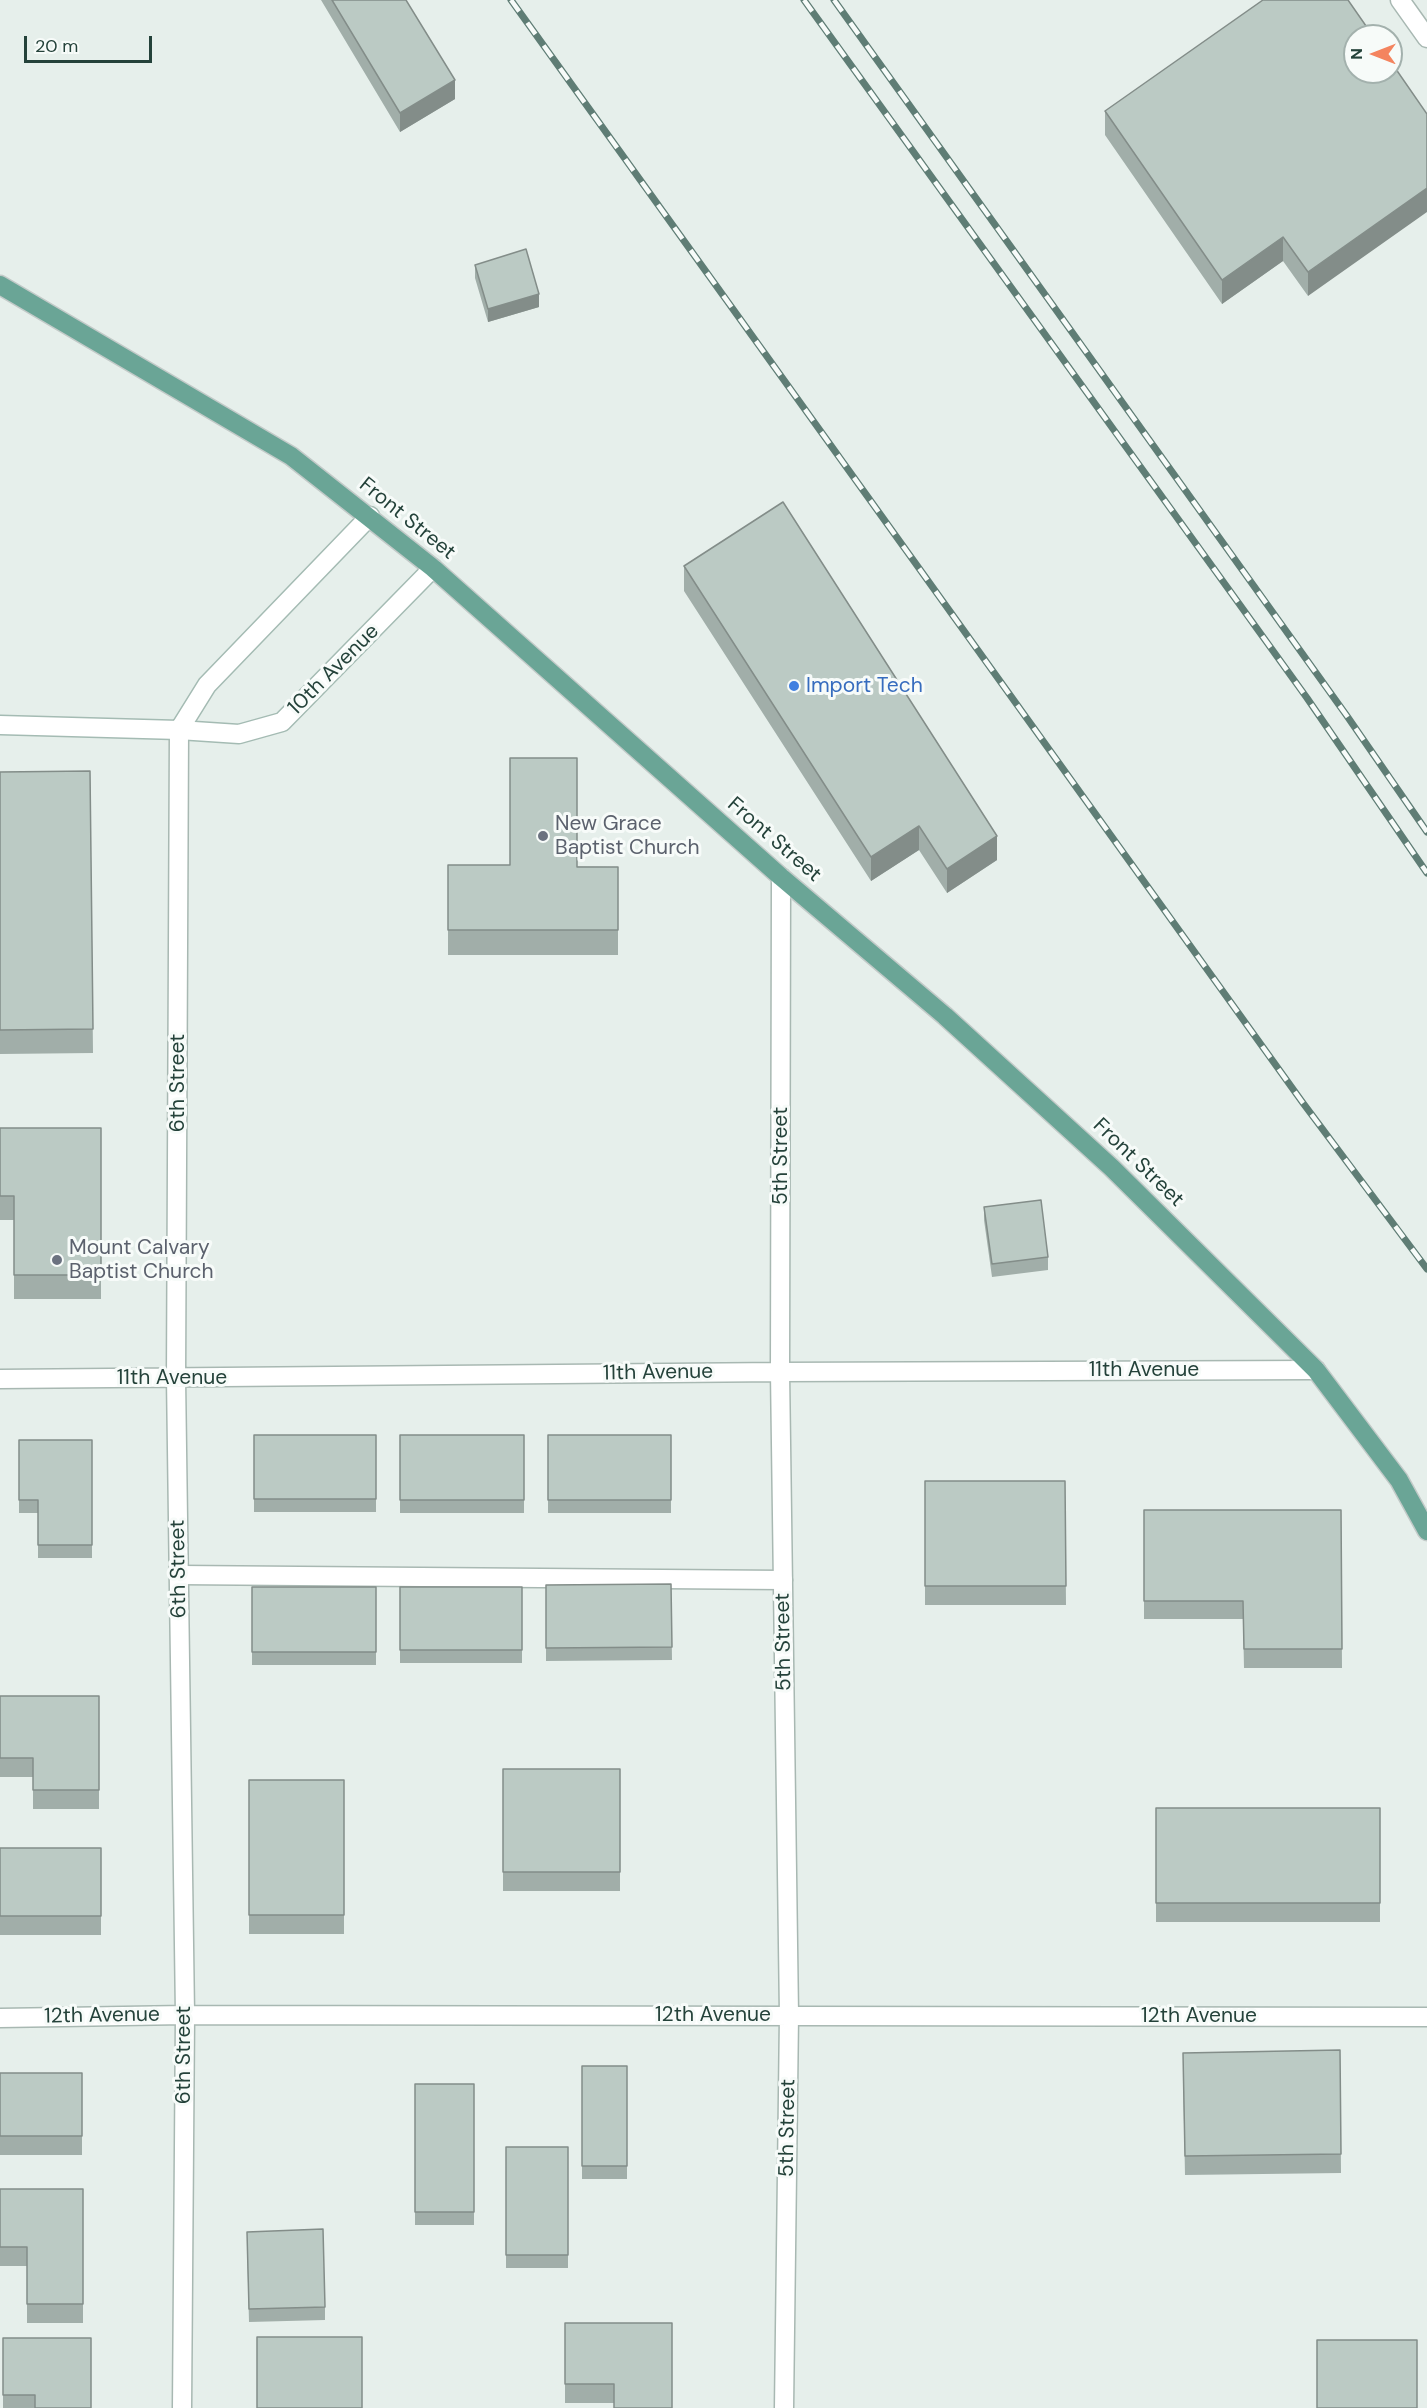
<!DOCTYPE html>
<style>
body{margin:0}
#map{position:relative;width:1427px;height:2408px;overflow:hidden;background:#e6efeb;font-family:"DM Sans",sans-serif}
canvas{display:block}
.north{position:absolute;left:1343px;top:24px;width:60px;height:60px;box-sizing:border-box;background:#f7fbf9;border:2px solid #a3b1ad;border-radius:50%;rotate:270deg;font-size:16px;font-weight:700;line-height:24px;text-align:center;color:#24423a}
.north::after{content:'';display:block;margin:auto;width:21px;height:27px;background:#f4845f;clip-path:polygon(50% 0,100% 100%,50% 72%,0 100%)}
.scale{position:absolute;left:24px;top:36px;width:128px;height:27px;box-sizing:border-box;border:3px solid #24423a;border-top:0;padding-left:8px;font-size:18px;line-height:21px;white-space:nowrap;color:#24423a;-webkit-text-stroke:4px #f7fbf9;paint-order:stroke}
</style>
<div id="map">
<canvas width="1427" height="2408"></canvas>
<div class="north">N</div>
<div class="scale">20 m</div>
</div>
<script>
const ctx = document.querySelector('canvas').getContext('2d');
ctx.lineJoin = 'round';
function trace(path, color, width, dash) {
  ctx.strokeStyle = color;
  ctx.lineWidth = width;
  ctx.lineCap = dash ? 'butt' : 'round';
  ctx.setLineDash(dash || []);
  ctx.stroke(path);
}
function paint(path, color) {
  ctx.fillStyle = color;
  ctx.fill(path, 'evenodd');
}
function drawText(font, color, halo, rows, align = 'center') {
  ctx.font = font + ' "DM Sans",sans-serif';
  ctx.lineWidth = 6;
  ctx.setLineDash([]);
  ctx.textBaseline = 'middle';
  ctx.strokeStyle = halo;
  ctx.fillStyle = color;
  for (const [text, x, y, turn = 0] of rows) {
    ctx.save();
    ctx.translate(x, y);
    ctx.rotate((+turn || 0) * Math.PI / 180);
    ctx.textAlign = isNaN(turn) ? turn : align;
    if (halo) ctx.strokeText(text, 0, 0);
    ctx.fillText(text, 0, 0);
    ctx.restore();
  }
}
const lane = new Path2D(`
 M179 1575 783 1580`);
const street = new Path2D(`
 M1400 0 1427 38
 M179 730 176 1378 185 2015 182 2408
 M781 877 780 1372 789 2015 784 2408
 M0 1379 780 1372 1316 1370
 M0 2018 185 2015 1427 2017`);
const secondary = new Path2D(`
 M0 725 179 730 239 734 282 722 433 568
 M179 730 207 685 370 516`);
const primary = new Path2D(`
 M0 285 291 456 433 568 781 877 945 1016 1112 1168 1316 1370 1399 1480 1427 1531`);
trace(lane, '#a8b8b2', 21);
trace(street, '#a8b8b2', 21);
trace(secondary, '#a4bbb3', 21);
trace(primary, '#c2cac8', 21);
trace(lane, '#fff', 18);
trace(street, '#fff', 18);
trace(secondary, '#fff', 18);
trace(primary, '#6aa596', 18);
const rail = new Path2D(`
 M511 0 1303 1103 1427 1269
 M804 0 1307 698 1427 873
 M834 0 1347 716 1427 832`);
trace(rail, '#5f7d75', 7);
trace(rail, '#f7fbf9', 4.5, [14]);
paint(new Path2D(`
 M321 0H406L455 99 400 132Z
 M1348 0 1308 296 1283 261 1222 304 1105 135V111Z
 M475 265 539 307 488 322 475 278Z
 M684 566 997 860 947 893 919 850 871 881 684 591Z
 M90 771 93 1053 0 1054V772Z
 M448 865 618 867V955H448Z
 M0 1128H101V1299H14V1220H0Z
 M984 1207 1048 1257V1270L992 1277 984 1220Z
 M254 1435H376V1512H254Z
 M400 1435H524V1513H400Z
 M548 1435H671V1513H548Z
 M19 1440H92V1558H38V1513H19Z
 M925 1481H1065L1066 1605H925Z
 M1144 1510H1341L1342 1668H1244L1243 1619H1144Z
 M671 1584 672 1660 546 1661V1585Z
 M252 1587H376V1665H252Z
 M400 1587H522V1663H400Z
 M0 1696H99V1809H33V1777H0Z
 M503 1769H620V1891H503Z
 M249 1780H344V1934H249Z
 M1156 1808H1380V1922H1156Z
 M0 1848H101V1935H0Z
 M1340 2050 1341 2173 1185 2175 1183 2072Z
 M582 2066H627V2179H582Z
 M0 2073H82V2155H0Z
 M415 2084H474V2225H415Z
 M506 2147H568V2268H506Z
 M0 2189H83V2323H27V2266H0Z
 M247 2245 325 2307V2320L249 2322Z
 M565 2323H672L614 2403H565Z
 M3 2338 91 2408H3Z`), '#a1aea9');
paint(new Path2D(`
 M455 80V99L400 132V113Z
 M1427 188V212L1308 296V272Z
 M1283 237V261L1222 304V280Z
 M539 294V307L488 322V309Z
 M919 826V850L871 881V857Z
 M997 836V860L947 893V869Z`), '#838d89');
const building = new Path2D(`
 M332 0H406L455 80 400 113Z
 M1263 0H1348L1373 36H1355V72H1391V62L1427 114V188L1308 272 1283 237 1222 280 1105 111Z
 M526 249 539 294 488 309 475 265Z
 M783 502 997 836 947 869 919 826 871 857 684 566Z
 M510 758H577V867H618V930H448V865H510Z
 M90 771 93 1029 0 1030V772Z
 M0 1128H101V1275H14V1196H0Z
 M1041 1200 1048 1257 992 1264 984 1207Z
 M254 1435H376V1499H254Z
 M400 1435H524V1500H400Z
 M548 1435H671V1500H548Z
 M19 1440H92V1545H38V1500H19Z
 M925 1481H1065L1066 1586H925Z
 M1144 1510H1341L1342 1649H1244L1243 1601H1144Z
 M671 1584 672 1647 546 1648V1585Z
 M252 1587H376V1652H252Z
 M400 1587H522V1650H400Z
 M0 1696H99V1790H33V1758H0Z
 M503 1769H620V1872H503Z
 M249 1780H344V1915H249Z
 M1156 1808H1380V1903H1156Z
 M0 1848H101V1916H0Z
 M1340 2050 1341 2154 1185 2156 1183 2053Z
 M582 2066H627V2166H582Z
 M0 2073H82V2136H0Z
 M415 2084H474V2212H415Z
 M506 2147H568V2255H506Z
 M0 2189H83V2304H27V2247H0Z
 M323 2229 325 2307 249 2309 247 2232Z
 M565 2323H672V2408H614V2384H565Z
 M257 2337H362V2408H257Z
 M3 2338H91V2408H35V2395H3Z
 M1317 2340H1417V2408H1317Z`);
paint(building, '#bbcac4');
trace(building, '#838d89', 1.5);
for (const [x, y, r, color] of [
 [794,686,6,"#3f7fe0"],
 [543,836,6,"#6b7280"],
 [57,1260,6,"#6b7280"]
]) {
  const dot = new Path2D();
  dot.arc(x, y, r, 0, 2 * Math.PI);
  ctx.fillStyle = color;
  ctx.fill(dot);
  trace(dot, '#f7fbf9', 2);
}
drawText('21px', '#24423a', '#f7fbf9', [
 ["Front Street",407,519,39],
 ["10th Avenue",334,670,-45],
 ["Front Street",774,840,41],
 ["6th Street",178,1083,-90],
 ["5th Street",781,1156,-90],
 ["Front Street",1138,1163,44],
 ["11th Avenue",1144,1370],
 ["11th Avenue",658,1373,-1],
 ["11th Avenue",172,1378],
 ["6th Street",179,1569,-91],
 ["5th Street",784,1642,-91],
 ["12th Avenue",713,2015],
 ["12th Avenue",102,2016,-1],
 ["12th Avenue",1199,2016],
 ["6th Street",184,2055,-90],
 ["5th Street",788,2128,-89]
]);
drawText('21px', '#366cbe', '#f7fbf9', [
 ["Import Tech",806,686]
], 'left');
drawText('21px', '#5b616d', '#f7fbf9', [
 ["New Grace",555,824],
 ["Baptist Church",555,848],
 ["Mount Calvary",69,1248],
 ["Baptist Church",69,1272]
], 'left');
</script>
